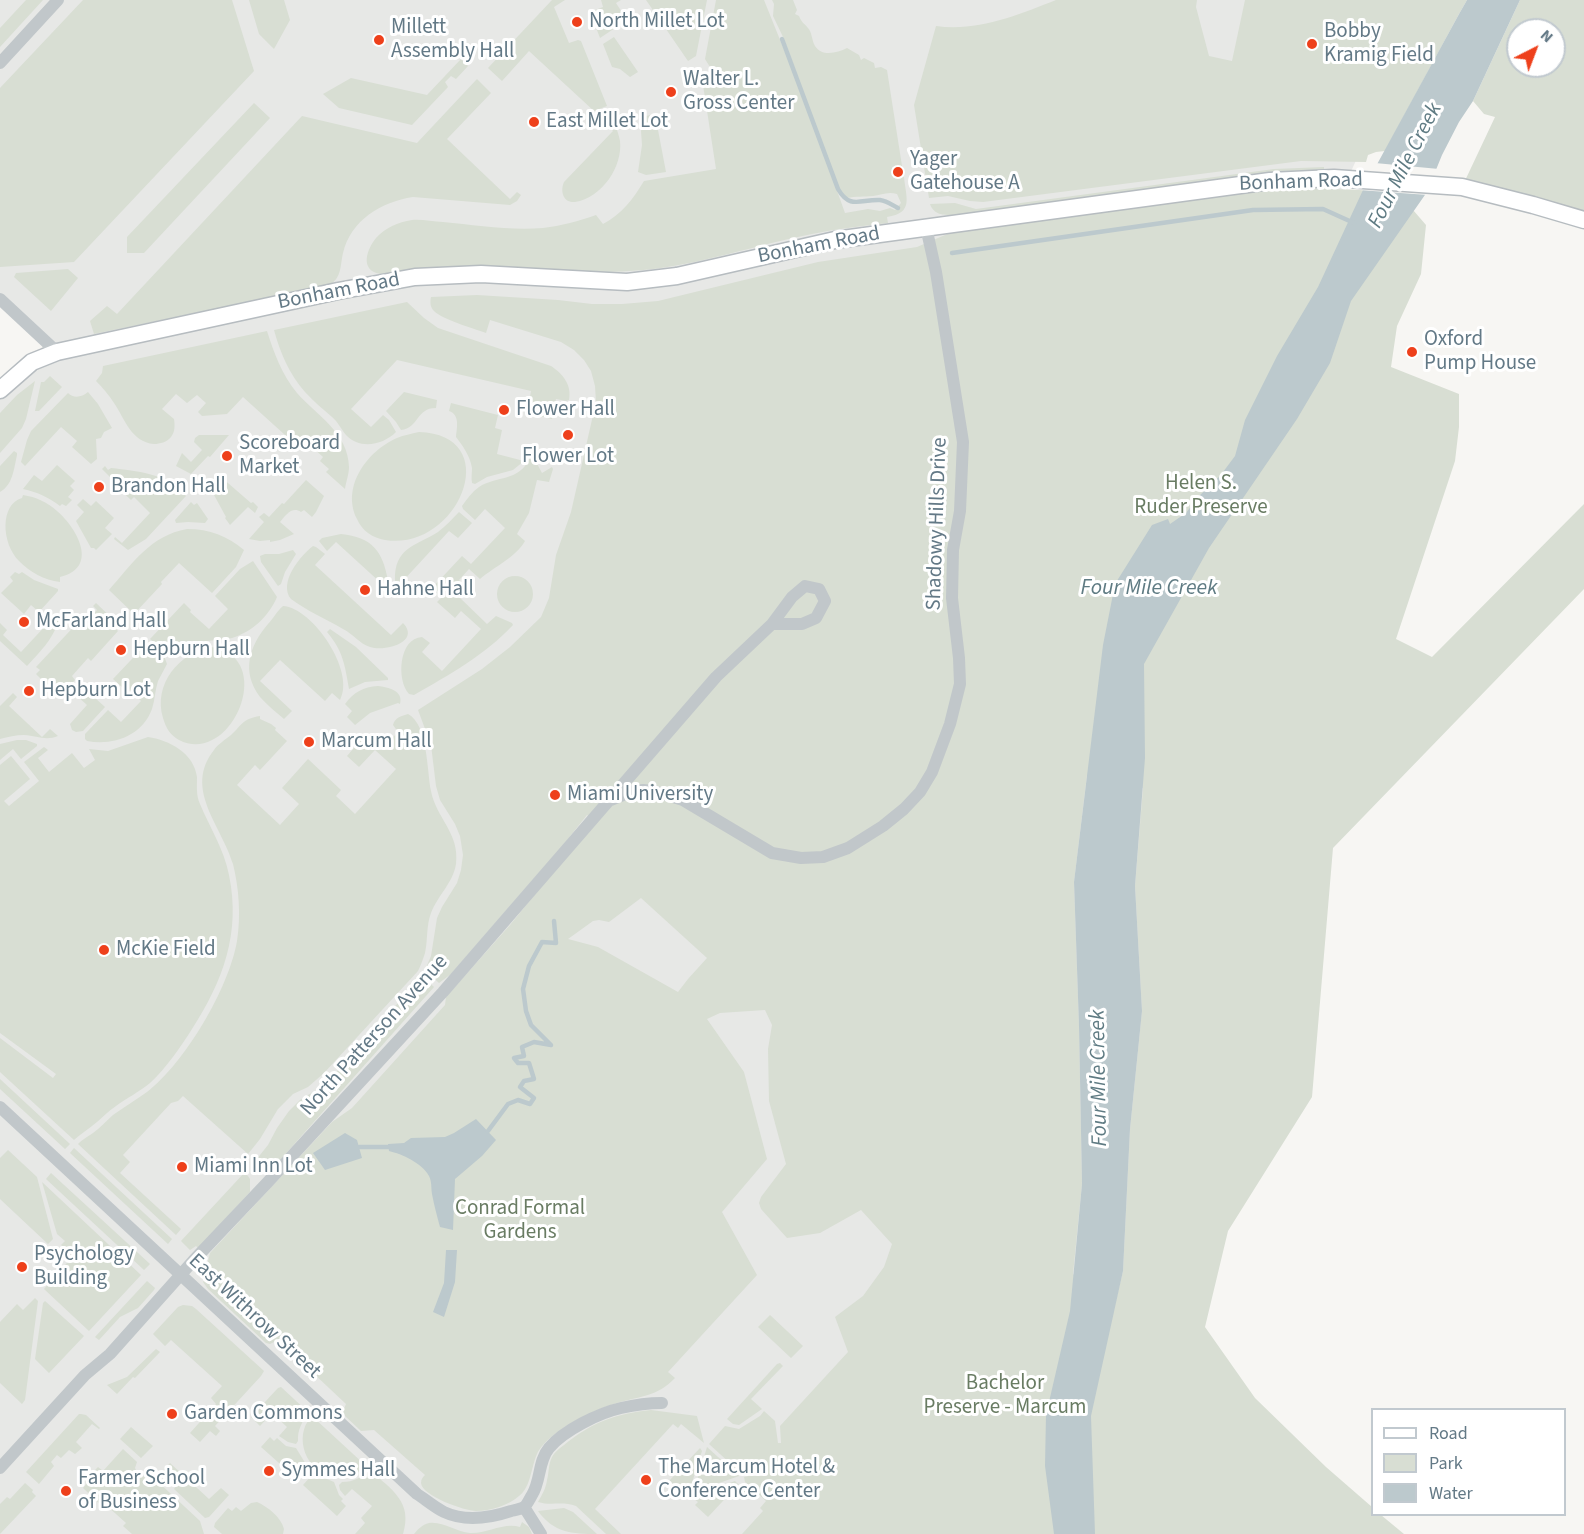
<!DOCTYPE html>
<style>
body{margin:0}
#map{position:relative;width:1584px;height:1534px;overflow:hidden;background:#f7f6f3;font-family:"Source Sans 3",sans-serif}
canvas{display:block}
.legend{position:absolute;left:1371px;top:1408px;width:195px;height:108px;box-sizing:border-box;background:#fff;border:2px solid #c1c9cf;margin:0;padding:8px 10px;list-style:none;font-size:18px;color:#637986}
.legend li{display:flex;align-items:center;gap:12px;height:30px}
.legend b{width:30px;border:2px solid #c1c9cf}
.north{position:absolute;left:1506px;top:18px;width:60px;height:60px;box-sizing:border-box;background:#fff;border:2px solid #c1c9cf;border-radius:50%;rotate:42deg;font-size:16px;font-weight:700;line-height:24px;text-align:center;color:#637986}
.north::after{content:'';display:block;margin:auto;width:21px;height:27px;background:#ee401b;clip-path:polygon(50% 0,100% 100%,50% 72%,0 100%)}
</style>
<div id="map">
<canvas width="1584" height="1534"></canvas>
<ul class="legend">
<li><b style="height:8px;background:#fff"></b>Road</li>
<li><b style="height:16px;background:#d8ded3"></b>Park</li>
<li><b style="height:16px;background:#bcc9cd"></b>Water</li>
</ul>
<div class="north">N</div>
</div>
<script>
const ctx = document.querySelector('canvas').getContext('2d');
ctx.lineJoin = 'round';
function paint(path, color) {
  ctx.fillStyle = color;
  ctx.fill(path, 'evenodd');
}
function trace(path, color, width, dash) {
  ctx.strokeStyle = color;
  ctx.lineWidth = width;
  ctx.lineCap = dash ? 'butt' : 'round';
  ctx.setLineDash(dash || []);
  ctx.stroke(path);
}
function drawText(font, color, halo, rows, align = 'center') {
  ctx.font = font + ' "Source Sans 3",sans-serif';
  ctx.lineWidth = 6;
  ctx.setLineDash([]);
  ctx.textBaseline = 'middle';
  ctx.strokeStyle = halo;
  ctx.fillStyle = color;
  for (const [text, x, y, turn = 0] of rows) {
    ctx.save();
    ctx.translate(x, y);
    ctx.rotate((+turn || 0) * Math.PI / 180);
    ctx.textAlign = isNaN(turn) ? turn : align;
    if (halo) ctx.strokeText(text, 0, 0);
    ctx.fillText(text, 0, 0);
    ctx.restore();
  }
}
paint(new Path2D(`
 M0 0H1429L1348 178 1288 396 1075 1534H0V392L32 362 48 338 0 297Z`), '#e7e8e6');
paint(new Path2D(`
 M26 0H43L0 47V28Z
 M83 0H232L254 71 74 262 0 267V88Z
 M249 0H284L290 20 274 49 259 34Z
 M552 0H565L554 7 569 43 578 40 581 41 607 106 594 111 529 51 502 81 488 68Z
 M601 0H621L616 3 627 20 600 38 590 12 603 7Z
 M646 0H707L696 56 688 61Z
 M716 0H764L807 107 845 213 868 209 880 211 890 208 895 210 901 203 897 194C888 191 881 195 873 196 864 197 856 196 847 198L839 189 784 39 773 16 774 4 772 0H793L797 10 795 14 799 16C802 23 803 22 808 28 812 32 812 41 815 46 822 57 837 53 847 48L859 55 861 60 864 58 874 63 875 68 881 67 887 70 902 166 892 167 893 178 904 177C906 198 914 213 887 217L888 223C862 226 837 229 812 234 755 245 700 265 643 270 569 277 495 261 421 268 411 269 388 275 380 274 359 270 367 249 376 238 385 228 398 222 412 220 422 219 433 222 443 222 475 225 511 231 543 228 561 226 579 221 596 215L603 224C622 214 633 199 644 181L716 169 703 85 713 83 710 67 705 59Z
 M1056 0H1197L1196 7 1209 56 1232 61 1245 0H1467L1459 14 1385 151 1376 152 1368 155 1366 162 1301 161 983 202 970 201 948 196 929 198 914 105 936 26C977 32 1018 15 1056 0Z
 M1520 0H1584V220L1462 187 1495 117 1484 114 1473 101ZM1518 30H1554V66H1518Z
 M614 37 638 72 630 77 620 69 612 67 603 44Z
 M461 59 468 66 456 79 451 76 445 82 448 87 412 125 339 108 323 94 351 78 427 95Z
 M477 79 491 93 447 139 510 199 517 192 521 195 517 201 510 205 413 197C381 202 351 220 343 253 340 266 342 278 329 285L94 334 90 321 107 306 117 314 302 116 417 143Z
 M254 103 270 118 144 253H127V237Z
 M609 110C613 120 618 130 620 141 623 166 602 198 575 202 563 203 560 191 564 182L613 131 597 114Z
 M655 114 666 172 646 175 638 172 642 145 641 131 646 116Z
 M1324 167V170L953 215C943 215 934 215 930 204L955 203 976 209 1274 169Z
 M1262 187 1363 190 1407 203 1426 225 1421 274 1397 326 1391 367 1459 394V427L1455 461 1396 639 1432 657 1584 504V589L1333 848 1312 1097 1228 1231 1205 1327 1255 1398 1326 1467 1372 1507V1514L1381 1515 1404 1534H742L763 1511 760 1508 766 1501 745 1482 744 1477 762 1473V1471L743 1475 709 1444 725 1426 739 1429 760 1416 764 1411 775 1421 778 1443H781L780 1426 848 1352 835 1317 863 1296 884 1267 892 1244 861 1210 820 1233 787 1238 761 1209 759 1203 761 1197 786 1164 769 1101 768 1049 772 1025 765 1010 720 1013 707 1019 744 1072 767 1159 722 1212 757 1275 668 1372 675 1378C657 1397 640 1396 617 1403 603 1407 587 1414 575 1421 563 1427 542 1442 537 1454 531 1467 531 1487 519 1496 509 1505 490 1511 476 1511 465 1511 422 1496 421 1483 421 1479 423 1477 425 1475L374 1430 361 1431 344 1415 343 1411 346 1404 278 1340 270 1344 266 1343 208 1289 203 1282 208 1275 204 1271 207 1266 210 1253 332 1122 352 1108 445 1005 446 997 510 925 576 844 596 823 587 815 563 845 451 974 439 983 425 970 431 956 437 918 442 907 457 883 461 870 463 855 460 836 455 824 440 800 436 786 431 745 418 710 482 669 510 647 541 617 549 598 556 555 571 512 596 402 595 386 591 371 584 360 574 350 561 342 490 320 486 333C473 328 443 320 434 311 430 307 430 302 431 297L477 295 558 300 592 304H622L658 301 818 262 917 247 952 232ZM1087 775 1143 788 1135 886 1142 1011 1130 1129 1123 1271 1114 1309 1073 1274 1082 1184 1079 1026 1074 882ZM641 898 707 958 688 979 678 992 598 947 568 939 593 921 599 920 609 922Z
 M68 269 78 278 51 311 14 277 16 273Z
 M407 302 424 318 438 328 551 366C563 374 572 385 569 400L566 401 556 399 552 419 527 413 531 391 397 360 351 409 371 427 383 415 389 420 396 432C383 445 360 450 346 435 341 429 338 422 332 417 323 409 313 401 305 392 289 374 280 352 274 330Z
 M267 331C274 353 282 375 297 393 317 416 348 432 349 467 349 474 346 482 345 489L326 472 329 469 320 461 323 457 302 438 295 444 243 397 227 414 202 416 198 412 206 403 197 395 187 403 176 394 162 409 174 419C175 426 175 432 171 437 167 442 160 444 154 444 131 442 125 419 114 403 109 395 103 388 96 381L102 373 103 366Z
 M50 376 62 387 39 411H35L41 382H44Z
 M35 381 26 419 22 428 0 453V413L17 395Z
 M88 392 98 404 112 428 104 432 101 438 96 439 97 459 91 464 72 447 77 441 61 427 25 466 21 462 27 440 31 431 68 393C74 399 82 397 88 392Z
 M404 392 437 400 436 408C416 408 419 428 401 430L396 422 386 411Z
 M451 403 498 415 495 428 502 430 497 454 524 461 513 470 487 477 475 484 472 483C471 478 472 473 472 468 470 456 463 446 456 437 457 427 460 415 449 411Z
 M419 432C507 435 458 552 385 540 373 538 362 531 357 519 341 487 367 451 397 438 404 435 411 434 419 432Z
 M199 435H229L210 457 208 456 191 474 176 466 182 453 191 462 202 450 194 442 195 438Z
 M14 451 17 453V455C14 468 13 485 0 492V466Z
 M529 459 535 460 542 473 552 467 553 469 549 482 537 480 529 513 517 534 525 541C516 557 494 567 480 579L469 569 459 580 467 587 463 591H437L433 587 462 556 471 564 505 528 485 509 475 520 463 509 462 506C467 499 472 492 479 487 496 476 520 481 529 459Z
 M57 465 75 481 70 486 74 490 68 497 72 500 66 506 62 504 60 506C48 497 37 492 23 489L34 475 42 481Z
 M105 466 108 470 111 468C138 471 163 474 184 491L183 493 186 496 146 539 128 550 114 539 115 537 122 543 150 513 134 497 131 500 113 483 114 481 102 469Z
 M221 477 251 503 253 502 258 507 255 513 248 507 230 525 225 518 226 517 214 495 209 490Z
 M306 480 324 496 316 512 312 517 304 510 301 512C292 506 286 515 280 522L294 534 280 540 270 542V540L260 541 249 539 264 522 259 517 264 513 269 517 282 503 284 504Z
 M23 495C36 497 47 502 57 511 78 529 99 568 60 577V582C44 580 30 572 19 561 1 543 0 504 22 498Z
 M83 499 91 506 96 501 114 518 105 528 112 534 96 550 94 548H91L76 521 84 512 77 505Z
 M191 502 194 505 197 503 208 519 205 523 188 522 176 523 175 520Z
 M459 512 472 523 458 538 449 531 401 583 399 581H395C394 547 416 546 438 532 446 526 452 519 459 512Z
 M187 529C210 529 227 536 244 550L236 567 212 593 179 563 161 582 162 584 134 614 109 590C132 564 151 535 187 529Z
 M341 534C372 537 383 551 388 581H382V584L336 542 327 551 319 541 322 538Z
 M313 546 316 547 325 554 315 565 391 635 403 623C421 642 385 652 370 647 360 644 353 634 343 629 326 619 307 611 291 599 278 583 300 556 313 546Z
 M293 550 296 554 285 572 281 584 278 586 261 562 260 556 265 554H279Z
 M253 561 277 597C269 616 252 632 232 638 220 641 207 639 195 644 187 647 181 652 174 655L166 653 150 639 184 603 191 610 190 612 209 629 228 609 215 596 240 569Z
 M15 572 19 574 22 572 34 580 58 589V591L39 612 31 605 24 614 1 593 13 581 10 577Z
 M497 594a18 18 0 1 1 36 0a18 18 0 1 1-36 0Z
 M458 596 487 624 496 616 512 623 513 625C485 655 449 675 414 695L409 694C396 680 399 638 422 637L430 643 422 652 442 671 481 629 461 611 455 618 437 602 442 597Z
 M96 603 116 622 113 626 118 631 91 661 88 658 72 676 75 680 59 698H55L45 689 48 686 36 674 40 670 36 667 81 619 85 623 97 610 93 606Z
 M283 606C313 608 356 672 340 700L332 693 325 701 280 660 260 681 292 711 284 719C276 712 267 705 260 697 241 672 249 646 268 624 273 619 277 611 283 606Z
 M47 609 59 621C52 640 40 652 27 666L0 641V623L7 630 3 635 21 652 49 622 42 615Z
 M330 629 356 647 388 678V680L365 682 349 689C345 665 343 651 327 632Z
 M148 642 164 656 167 664C164 670 161 675 158 681 155 690 155 700 152 709 142 736 113 746 87 741L85 739V734L108 710 121 722 141 701 125 685 123 688 113 679Z
 M211 647C278 656 232 767 179 740 170 735 166 728 163 718 153 684 179 653 211 647Z
 M378 686C388 687 404 691 400 704L398 703 370 713 355 725 347 717 352 711 345 704C354 692 363 687 378 686Z
 M83 687 105 707 83 731 76 732 72 730 70 724 87 705 76 695Z
 M13 693 17 697 9 706 42 737 50 729 58 736C46 741 37 736 24 735 16 735 8 737 0 739V706Z
 M408 714C428 724 427 772 431 791 436 818 460 833 456 864 453 883 438 895 431 913 426 926 428 940 425 953 423 959 421 965 418 971L324 1073 308 1087 293 1094 278 1109 260 1139 248 1154 183 1096 178 1101 171 1103 123 1155 130 1162 120 1173 181 1229 176 1235 78 1144C83 1139 87 1137 93 1133 100 1128 106 1121 113 1115 124 1107 136 1100 147 1092 185 1063 229 988 237 941 241 916 239 888 233 864 222 826 183 789 214 750 218 744 225 740 231 735 243 724 242 719 260 716V719L271 724 276 728 275 730 287 741 260 770 255 765 237 785 280 825 299 804 282 788 308 759 341 790 336 796 355 814 396 769 375 750 359 767 347 756 365 735 372 736 384 747 398 732 393 725C395 717 402 716 408 714Z
 M148 737C169 740 194 753 197 777 197 787 196 795 200 804 210 828 224 849 229 875 241 933 223 981 192 1029 180 1048 166 1068 150 1083 139 1092 127 1098 116 1106 107 1112 100 1120 92 1126 86 1131 79 1135 74 1140L0 1072V1038L53 1078 56 1074 0 1033V765L11 756 30 779 4 801 9 806 39 781 24 762 44 747 48 750 38 758 49 772 72 753 84 768 95 760 89 749 108 751Z
 M17 740H26L37 744V746L21 759 13 749 0 760V744Z
 M422 976 434 987 273 1168 271 1169 262 1166 256 1160 268 1145 277 1128 289 1111 300 1100 326 1084Z
 M0 1079 70 1144 65 1149 0 1089Z
 M74 1148 172 1239 168 1244 70 1153Z
 M8 1150 37 1177 53 1239 48 1244 0 1199V1158Z
 M245 1172 250 1179V1192L200 1246 198 1248 196 1246 190 1250 181 1241Z
 M51 1173 150 1264 144 1270 46 1179Z
 M42 1182 141 1275 89 1331 44 1289 73 1256 61 1245 65 1241 57 1234Z
 M147 1281 155 1288 154 1290 138 1308 120 1317 99 1340 95 1337Z
 M35 1298 38 1301 25 1400 22 1404 0 1383V1322L17 1304 23 1310Z
 M45 1301 84 1336 49 1373 35 1359 43 1303Z
 M183 1305 192 1306 196 1309 264 1371 261 1376 215 1426 220 1431 216 1436 210 1431 200 1442 190 1433 216 1404 211 1398 222 1386 171 1340 165 1346 153 1334 178 1307Z
 M770 1315 803 1346 791 1358 758 1327Z
 M156 1349 160 1352 135 1378 133 1377 117 1394 107 1385 127 1377Z
 M780 1363 783 1366 782 1367 751 1399 762 1409 739 1425 733 1424 727 1419 777 1364Z
 M281 1387 308 1412C303 1421 297 1430 298 1441L296 1444 288 1442 279 1436 287 1427 272 1413 260 1426 251 1417 278 1388Z
 M651 1410 697 1416 704 1443 681 1424 678 1428 673 1424 595 1509 621 1534H606L576 1506C563 1501 550 1506 538 1502 542 1495 546 1488 547 1480 549 1473 548 1465 552 1457 556 1450 563 1446 569 1441 597 1420 617 1414 651 1410Z
 M79 1414H81L86 1415 100 1428 99 1429 92 1424 76 1442 82 1448 75 1454 69 1450 61 1458 57 1455 51 1462 54 1466 39 1484 26 1472Z
 M311 1417H313L365 1465 364 1469C355 1475 343 1479 333 1477 306 1472 293 1437 311 1417Z
 M131 1427 153 1446 141 1458 120 1439Z
 M270 1437 274 1441 277 1438 286 1446 296 1448 307 1466 297 1479 261 1447Z
 M707 1447 739 1476 702 1489 699 1485 696 1484Z
 M700 1448 702 1451 691 1486 686 1491 682 1488 680 1490 669 1481Z
 M123 1449 137 1462 135 1468 138 1474 145 1477 150 1474 155 1479 200 1521 204 1534H132L123 1526 126 1523 106 1505 103 1507 83 1488 91 1478 89 1476 98 1467 103 1471Z
 M170 1463 209 1499 221 1488 229 1495 209 1517 205 1518 174 1489 177 1485 162 1472Z
 M371 1471C392 1490 413 1502 403 1534H355L365 1523 361 1518 372 1506 352 1489 345 1496 340 1490 339 1485 342 1482C354 1482 361 1477 371 1471Z
 M315 1474 334 1482 339 1495 343 1499 341 1501 346 1506 337 1516 303 1485 311 1476Z
 M735 1481 746 1492 745 1494 736 1487 708 1517 695 1505 698 1502 694 1499 699 1494Z
 M25 1483 33 1490 32 1492 36 1496 0 1534V1504L7 1497 10 1499Z
 M257 1502C268 1507 281 1517 284 1529L283 1534H222L214 1527 215 1523 228 1508 232 1511 236 1507 241 1511 251 1503Z
 M564 1508 573 1512 597 1534C572 1534 554 1533 538 1511Z
 M522 1522 529 1527 532 1534H414C418 1529 422 1525 429 1523 443 1521 456 1532 470 1533 486 1534 504 1522 520 1527Z`), '#d8ded3');
paint(new Path2D(`
 M1467 0H1520L1473 101 1459 122 1442 155 1427 192 1351 301 1330 363 1297 419 1209 548 1144 664 1145 758 1135 886 1142 1011 1130 1129 1123 1271 1091 1416 1095 1534H1054L1045 1466 1046 1415 1070 1311 1082 1184 1079 1026 1074 882 1103 645 1115 584 1152 525 1168 519 1170 524 1186 513 1198 497 1220 476 1235 456 1245 420 1277 356 1318 287 1363 190 1459 14Z
 M476 1119 496 1140 482 1156 455 1179 453 1230 440 1227C437 1216 434 1205 432 1194 431 1188 432 1182 429 1176 422 1163 402 1154 389 1151L388 1144 404 1143 411 1138 445 1137 454 1133Z
 M345 1133 357 1140 362 1158 325 1170 313 1153Z
 M446 1250H457L455 1282 444 1317 433 1312 444 1283Z`), '#bcc9cd');
paint(new Path2D(`
 M1375 163 1439 169 1428 195 1359 190Z`), '#f7f6f3');
trace(new Path2D(`
 M782 39 838 189C850 210 861 199 880 200 887 201 892 205 898 208
 M952 253 1253 210 1323 209 1354 223
 M488 1131 508 1104 518 1100 530 1104 534 1098 520 1087 524 1081 534 1079 529 1063H518L514 1058 524 1056 522 1047 534 1042 551 1045 531 1025 526 1011 523 989 529 966 542 942 556 943 554 921
 M359 1147H389`), '#bcc9cd', 4.5);
const secondary = new Path2D(`
 M0 390 32 362 57 352 338 291 415 277 481 274 627 282 677 276 835 240 1270 181 1334 178 1462 187 1533 205 1584 220`);
trace(secondary, '#b6bcc0', 19);
trace(new Path2D(`
 M0 63 58 0
 M0 299 57 352
 M611 800 633 791 643 790 653 791 683 800 772 853 801 858 823 857 848 848 883 826 904 809 920 792 932 772 950 724 960 684 959 658 952 598 953 550 960 511 963 442 936 272 926 227
 M0 1107 417 1494C425 1499 434 1507 444 1512 465 1522 490 1518 511 1511 515 1510 521 1509 524 1507 527 1505 530 1498 532 1495 541 1481 538 1461 549 1448 564 1430 599 1413 621 1408 634 1405 648 1403 662 1403
 M0 1468 85 1375 110 1354 193 1261 267 1183 443 992 716 677 772 624H802L816 618 825 601 819 589 805 586 792 597 772 624
 M524 1507 541 1534`), '#c1c7ca', 12);
trace(secondary, '#fff', 16);
for (const [x, y, r, color] of [
 [577,22,6,"#ee401b"],
 [379,40,6,"#ee401b"],
 [1312,44,6,"#ee401b"],
 [671,92,6,"#ee401b"],
 [534,122,6,"#ee401b"],
 [898,172,6,"#ee401b"],
 [1412,352,6,"#ee401b"],
 [504,410,6,"#ee401b"],
 [568,435,6,"#ee401b"],
 [227,456,6,"#ee401b"],
 [99,487,6,"#ee401b"],
 [365,590,6,"#ee401b"],
 [24,622,6,"#ee401b"],
 [121,650,6,"#ee401b"],
 [29,691,6,"#ee401b"],
 [309,742,6,"#ee401b"],
 [555,795,6,"#ee401b"],
 [104,950,6,"#ee401b"],
 [182,1167,6,"#ee401b"],
 [22,1267,6,"#ee401b"],
 [172,1414,6,"#ee401b"],
 [269,1471,6,"#ee401b"],
 [646,1480,6,"#ee401b"],
 [66,1491,6,"#ee401b"]
]) {
  const dot = new Path2D();
  dot.arc(x, y, r, 0, 2 * Math.PI);
  ctx.fillStyle = color;
  ctx.fill(dot);
  trace(dot, '#fff', 2);
}
drawText('21px', '#637986', '#fff', [
 ["North Millet Lot",589,22],
 ["Millett",391,28],
 ["Assembly Hall",391,52],
 ["Bobby",1324,32],
 ["Kramig Field",1324,56],
 ["Walter L.",683,80],
 ["Gross Center",683,104],
 ["East Millet Lot",546,122],
 ["Yager",910,160],
 ["Gatehouse A",910,184],
 ["Oxford",1424,340],
 ["Pump House",1424,364],
 ["Flower Hall",516,410],
 ["Scoreboard",239,444],
 ["Market",239,468],
 ["Flower Lot",568,457,"center"],
 ["Brandon Hall",111,487],
 ["Hahne Hall",377,590],
 ["McFarland Hall",36,622],
 ["Hepburn Hall",133,650],
 ["Hepburn Lot",41,691],
 ["Marcum Hall",321,742],
 ["Miami University",567,795],
 ["McKie Field",116,950],
 ["Miami Inn Lot",194,1167],
 ["Psychology",34,1255],
 ["Building",34,1279],
 ["Garden Commons",184,1414],
 ["The Marcum Hotel &",658,1468],
 ["Conference Center",658,1492],
 ["Symmes Hall",281,1471],
 ["Farmer School",78,1479],
 ["of Business",78,1503]
], 'left');
drawText('21px', '#637986', '#fff', [
 ["Bonham Road",1301,183,-2],
 ["Bonham Road",819,246,-11],
 ["Bonham Road",339,292,-11],
 ["Shadowy Hills Drive",938,524,-88],
 ["North Patterson Avenue",375,1036,-48],
 ["East Withrow Street",254,1317,43]
]);
drawText('21px', '#697c63', '#fff', [
 ["Helen S.",1201,484],
 ["Ruder Preserve",1201,508],
 ["Conrad Formal",520,1209],
 ["Gardens",520,1233],
 ["Bachelor",1005,1384],
 ["Preserve - Marcum",1005,1408]
]);
drawText('italic 22px', '#5f7b83', '#fff', [
 ["Four Mile Creek",1406,166,-63],
 ["Four Mile Creek",1149,589],
 ["Four Mile Creek",1100,1078,-91]
]);
</script>
